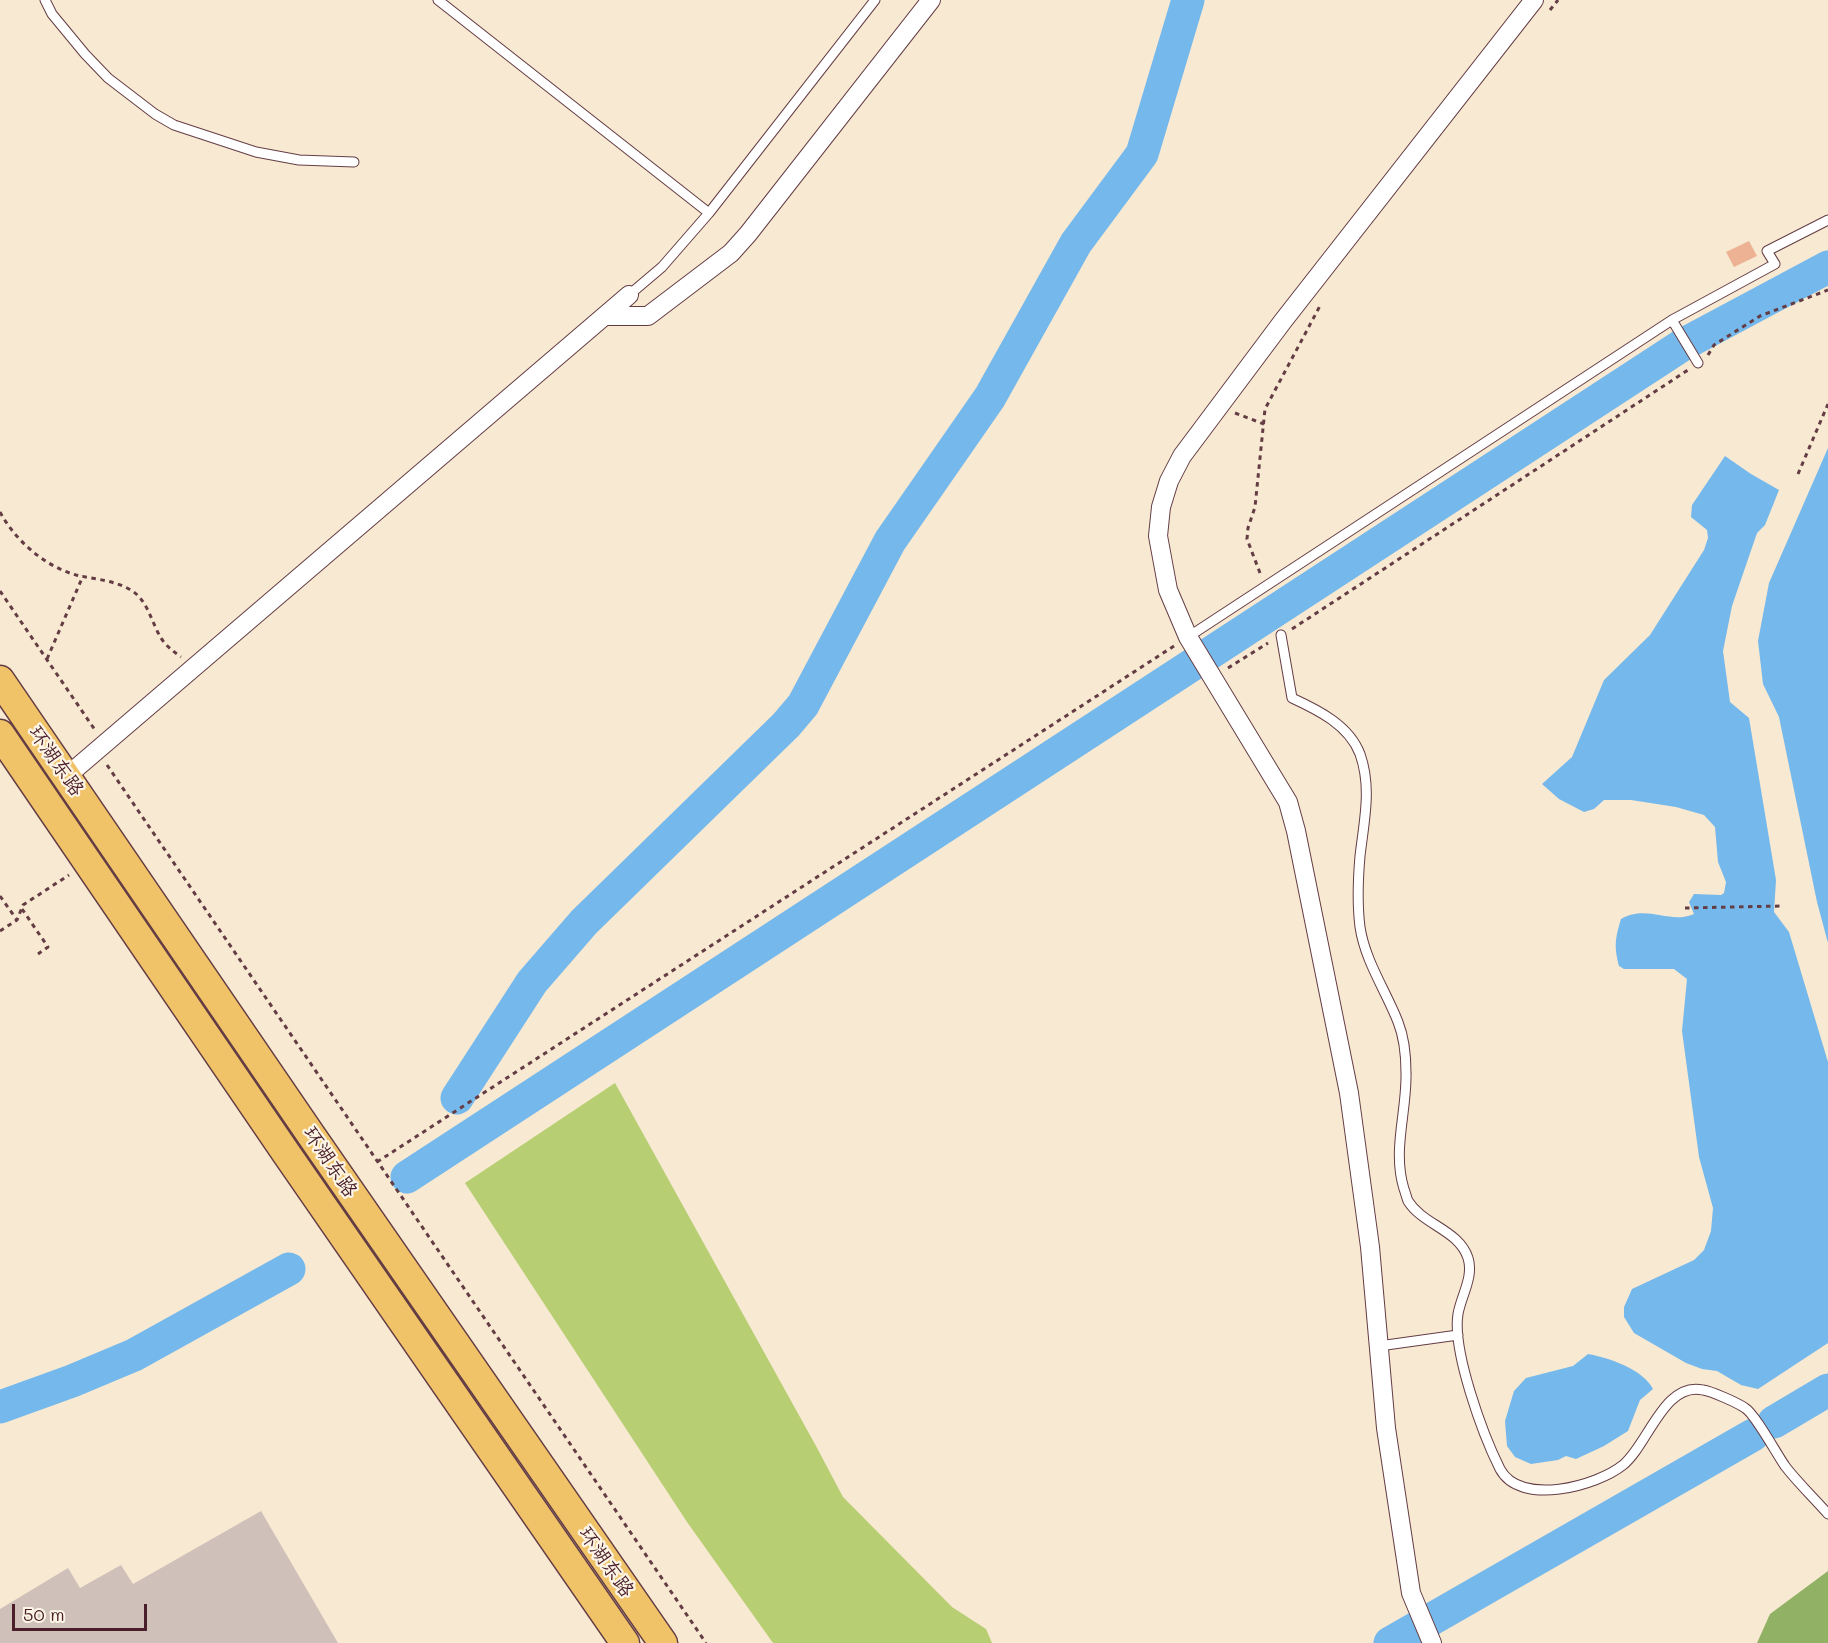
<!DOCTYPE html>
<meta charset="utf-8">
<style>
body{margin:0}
#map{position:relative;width:1828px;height:1643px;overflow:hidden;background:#f8e9d2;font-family:Mali,sans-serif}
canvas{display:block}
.scale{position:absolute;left:12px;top:1604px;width:135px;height:27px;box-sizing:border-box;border:3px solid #4a1f2b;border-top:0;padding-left:8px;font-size:18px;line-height:21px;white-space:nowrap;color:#4a1f2b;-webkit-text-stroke:4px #fcf5e5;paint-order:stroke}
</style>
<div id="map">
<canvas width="1828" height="1643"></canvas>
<div class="scale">50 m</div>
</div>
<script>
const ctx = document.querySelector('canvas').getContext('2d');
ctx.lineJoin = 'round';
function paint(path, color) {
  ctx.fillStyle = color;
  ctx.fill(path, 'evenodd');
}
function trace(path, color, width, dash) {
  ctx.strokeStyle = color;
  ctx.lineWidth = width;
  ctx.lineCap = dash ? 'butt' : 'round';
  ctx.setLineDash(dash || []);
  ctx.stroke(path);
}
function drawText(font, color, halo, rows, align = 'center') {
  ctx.font = font + ' Mali,"LXGW WenKai TC",sans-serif';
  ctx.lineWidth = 4.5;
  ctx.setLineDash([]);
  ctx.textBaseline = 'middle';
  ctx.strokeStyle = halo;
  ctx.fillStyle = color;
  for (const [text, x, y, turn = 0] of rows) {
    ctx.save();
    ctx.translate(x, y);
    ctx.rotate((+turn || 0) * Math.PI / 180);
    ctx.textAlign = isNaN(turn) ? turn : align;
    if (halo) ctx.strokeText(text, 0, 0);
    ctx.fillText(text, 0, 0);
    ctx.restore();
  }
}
paint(new Path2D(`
 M261 1511 338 1643H0V1609L68 1568 80 1588 121 1565 133 1584Z`), '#cfc1ba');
paint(new Path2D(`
 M615 1083 816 1446 843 1497 952 1607 986 1629 992 1643H773L687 1522 465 1183Z`), '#b7ce73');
paint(new Path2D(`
 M1828 1571V1643H1757L1770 1614Z`), '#91b165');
paint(new Path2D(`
 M1828 448V943L1817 902 1779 717 1763 684 1758 641 1769 583Z
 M1725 456 1751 474 1779 490 1765 525 1757 533 1732 606 1723 651 1730 702 1749 718 1776 880 1774 912 1789 932 1828 1062V1343L1758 1389 1741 1385 1717 1371 1702 1369 1686 1363 1634 1333 1624 1317V1307L1632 1289 1694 1260 1704 1250 1711 1231 1713 1208 1699 1157 1682 1031 1687 979 1674 969H1624L1619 966C1614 946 1615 939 1621 919 1647 904 1670 925 1694 914L1689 902 1694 894 1721 895 1724 893 1726 882 1718 862 1715 827 1704 815 1676 807 1631 800H1604L1594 809 1584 812 1559 799 1542 784 1572 757 1604 680 1650 635 1704 550 1708 538 1707 530 1691 517 1692 505Z
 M1588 1354C1609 1358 1643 1369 1653 1389L1640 1400 1628 1431 1604 1446 1576 1459 1566 1456 1558 1460 1531 1464 1515 1457 1507 1446 1505 1421 1514 1391 1526 1378 1573 1366Z`), '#75b8eb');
trace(new Path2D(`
 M457 1098 532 982 584 922 786 725 803 705 890 541 990 397 1076 243 1142 154 1188 0
 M407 1177 1684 344 1828 267
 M0 1407 72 1381 134 1355 289 1269
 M1774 1422 1828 1390
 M1390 1643 1753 1435`), '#75b8eb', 33);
paint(new Path2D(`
 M1749 241 1757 256 1734 267 1726 252Z`), '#edb293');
const lane = new Path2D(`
 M45 0 52 14 85 54 108 78 155 114 174 125 256 152 299 160 354 162
 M438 0 709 213
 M629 295 662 267 709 213 875 0
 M1672 320 1698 363
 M1281 635 1292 698C1318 710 1349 725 1360 754 1372 788 1364 821 1360 856 1358 879 1357 903 1360 927 1365 961 1386 991 1398 1022 1404 1037 1406 1057 1406 1073 1407 1112 1392 1150 1404 1189 1405 1191 1407 1199 1408 1201 1423 1225 1459 1230 1468 1258 1474 1277 1461 1296 1458 1314 1452 1351 1483 1435 1500 1469 1520 1507 1597 1486 1623 1465 1648 1445 1664 1381 1703 1390 1711 1391 1738 1403 1745 1408 1755 1414 1776 1453 1785 1466 1798 1483 1814 1498 1828 1514
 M1188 637 1672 320 1775 264 1767 251 1828 220
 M1379 1346 1458 1335`);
const street = new Path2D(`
 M605 316H648L731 253 748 234 931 0
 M67 776 629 295
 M1432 1643 1411 1593 1386 1428 1370 1247 1349 1093 1296 831 1288 802 1188 637 1168 590 1158 536 1161 507 1169 481 1182 456 1283 321 1534 0`);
const primary = new Path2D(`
 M0 680 311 1135 663 1643
 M0 734 286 1153 625 1643`);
trace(lane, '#643d44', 11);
trace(street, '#643d44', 20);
trace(primary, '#643d44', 31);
trace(new Path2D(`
 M1550 10 1558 0
 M1708 355 1714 345 1760 316 1828 290
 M1235 413 1264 424
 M1798 474 1828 404
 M0 512C15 540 44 566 76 575 93 579 113 580 129 589 148 599 151 622 161 638 166 646 173 651 181 657
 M1260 573 1247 539 1248 528 1255 507 1265 409 1321 304
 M0 591 95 730
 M1292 629 1688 370
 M47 659 83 576
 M1228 668 1268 643
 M107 765 706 1643
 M0 896 17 920
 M1685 908 1781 906
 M22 909 48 947 38 954
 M0 931 17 920 23 905 69 875
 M377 1162 1174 646`), '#643d44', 3, [4.5, 4.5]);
trace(lane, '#fff', 9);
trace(street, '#fff', 18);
trace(primary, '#f1c369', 28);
drawText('20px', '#4a1f2b', '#fcf5e5', [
 ["环湖东路",56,761,55],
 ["环湖东路",330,1162,56],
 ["环湖东路",606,1562,55]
]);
</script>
